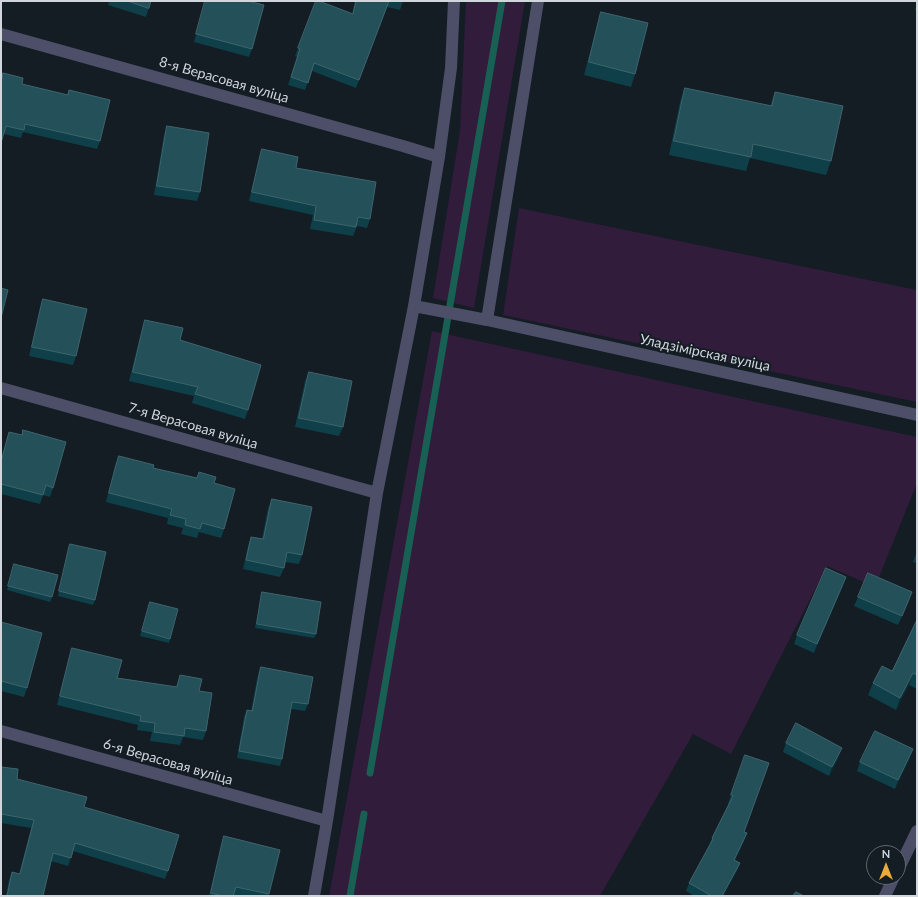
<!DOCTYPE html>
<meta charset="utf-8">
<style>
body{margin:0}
#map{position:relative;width:918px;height:897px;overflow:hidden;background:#141c24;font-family:Lato,sans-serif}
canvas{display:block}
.frame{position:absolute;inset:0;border:2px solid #d0d6dc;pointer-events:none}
.north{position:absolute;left:866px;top:845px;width:40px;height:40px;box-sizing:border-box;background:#141c24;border:1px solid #5f666e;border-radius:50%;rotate:0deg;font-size:11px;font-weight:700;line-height:16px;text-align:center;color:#d0d6dc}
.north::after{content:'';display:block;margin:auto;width:14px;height:18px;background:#ebaa39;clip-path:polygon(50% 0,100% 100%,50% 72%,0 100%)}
</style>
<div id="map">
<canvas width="918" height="897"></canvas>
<div class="frame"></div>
<div class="north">N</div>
</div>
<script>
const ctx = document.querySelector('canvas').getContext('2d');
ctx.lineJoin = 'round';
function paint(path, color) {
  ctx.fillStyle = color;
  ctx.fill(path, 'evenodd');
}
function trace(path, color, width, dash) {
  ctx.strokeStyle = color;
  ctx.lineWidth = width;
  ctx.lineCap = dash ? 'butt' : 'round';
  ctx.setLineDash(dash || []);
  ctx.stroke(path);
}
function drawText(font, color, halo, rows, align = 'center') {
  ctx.font = font + ' Lato,sans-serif';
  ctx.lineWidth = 4;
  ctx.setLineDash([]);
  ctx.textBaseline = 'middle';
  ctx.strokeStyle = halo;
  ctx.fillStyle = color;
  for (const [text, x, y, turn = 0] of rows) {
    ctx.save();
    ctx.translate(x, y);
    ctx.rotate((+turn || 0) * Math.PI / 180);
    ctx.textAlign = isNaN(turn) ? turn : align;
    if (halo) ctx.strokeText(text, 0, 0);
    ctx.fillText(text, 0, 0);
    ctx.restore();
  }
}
paint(new Path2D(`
 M466 1H525L474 308 433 298 460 131Z
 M519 208 917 290V402L503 315Z
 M432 331 917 437V483L875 587 827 566 731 754 693 734 600 896H329Z`), '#321c3b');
trace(new Path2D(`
 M370 773 502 1
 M350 896 364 814`), '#176053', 7);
trace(new Path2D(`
 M1 34 403 146 439 157
 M414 306 487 320 917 415
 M487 320 538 1
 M1 388 377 493
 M1 731 327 821
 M898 870 917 831
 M314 896 327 821 377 493 414 306 439 157 451 68 454 1
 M885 896 894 877`), '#4c4f67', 12);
paint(new Path2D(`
 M109 1H151L146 17 108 5Z
 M205 1H248L252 49 249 57 194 42Z
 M316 1 352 14 355 1H403L400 10 387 7 356 88 312 71 305 90 288 85 297 57 295 56Z
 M917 4V10H915Z
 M601 12 635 74 631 87 584 75 597 25Z
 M3 73 22 84 67 95 69 90 100 141 97 149 23 132 21 138 4 134 1 79Z
 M685 88 770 106 775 92 831 161 826 175 750 158 746 171 669 155 680 102Z
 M167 126 200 192 197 201 154 195 164 135Z
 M262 149 296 168 370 219 367 228 357 226 353 236 310 229 313 215 249 201 259 158Z
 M43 299 76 356 73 365 29 356 40 308Z
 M145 320 180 340 248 410 245 419 192 403 194 396 129 381 142 329Z
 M309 372 343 427 339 436 295 427 305 381Z
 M23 430 53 488 50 497 43 495 40 504 1 494V459L6 441 9 432 21 435Z
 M119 456 153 468 197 478 199 472 214 483 224 529 221 538 199 532 197 538 181 534 183 528 167 524 168 518 106 502 115 465Z
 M272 499 302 555 299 564 285 562 284 568 280 577 243 569 248 546 251 537 262 539 268 508Z
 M70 544 95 600 93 605 58 596 68 548Z
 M917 551V563L913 562Z
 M14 564 52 597 50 602 7 590Z
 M843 586 814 653 794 644 797 635Z
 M262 592 316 634 314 638 255 628 261 597Z
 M858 597 909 601 898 625 854 606Z
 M150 602 170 639 169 643 140 636Z
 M917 620V689L909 685 896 710 868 695 873 683 892 671Z
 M1 622 27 688 24 697 1 691Z
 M72 648 117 678 176 687 180 675 199 691 206 731 203 740 183 737 180 745 150 741 152 732 137 730 138 725 57 705 69 657Z
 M261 667 308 704 305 711 291 709 282 759 280 766 237 758 244 717 247 710 251 711 258 674Z
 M786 743 839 757 829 776 783 752Z
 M745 755 744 832V841L735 860 740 863 737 871 723 896H694L686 891 689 883 709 846 712 838 729 804H728Z
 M910 758 895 789 857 771 860 762Z
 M1 767 17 779 84 807 168 871 165 879 73 851 68 866 51 861 43 896H6L9 880 12 872 19 874 31 828 1 823Z
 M224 836 280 850 268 896H209L221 845Z`), '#0f4049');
paint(new Path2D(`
 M846 577 843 586 814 653 817 644Z
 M913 673 909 685 896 710 900 698Z
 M842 748 839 757 829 776 832 767Z
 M913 749 910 758 895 789 898 780Z
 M747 833 744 841 731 868 734 860Z
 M740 863 737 871 723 896H722Z`), '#082b34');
const building = new Path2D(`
 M128 1H151L149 8Z
 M205 1H248L264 5 252 49 196 34Z
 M316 1H319L353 14 356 1H389L359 80 314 63 308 83 291 77 300 49 298 48Z
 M601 12 648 23 635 74 589 62Z
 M3 73 23 78 22 84 68 95 69 90 110 100 100 141 25 124 24 130 6 126 1 143V79H2Z
 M685 88 772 106 775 92 843 106 831 161 753 144 751 157 674 141Z
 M167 126 209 133 200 192 157 186Z
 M262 149 298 157 296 168 376 182 370 219 358 217 356 227 314 220 316 206 252 192Z
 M1 288 8 290 1 318Z
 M43 299 87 309 76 356 32 347Z
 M145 320 183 328 180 340 261 365 248 410 195 394 198 387 133 372Z
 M309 372 352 381 343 427 299 418Z
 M23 430 66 442 53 488 46 485 43 495 1 484V462L9 432 22 435Z
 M119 456 154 465 153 468 197 478 199 472 216 477 214 483 235 489 224 529 202 523 200 529 185 525 186 519 170 515 172 509 109 493Z
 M272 499 312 507 302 555 287 552 284 568 246 560 251 537 263 539Z
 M70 544 106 552 95 600 59 591Z
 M14 564 58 575 52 597 8 586Z
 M826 568 846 577 817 644 797 635Z
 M868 573 912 592 902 616 858 597Z
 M262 592 321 602 316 634 257 624Z
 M150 602 178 609 170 639 142 631Z
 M917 620V675L913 673 900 698 873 683 882 666 892 671Z
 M1 622 42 633 27 688 1 681Z
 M72 648 122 660 117 678 177 687 180 675 202 679 199 691 212 693 206 731 185 728 184 736 154 732 155 723 140 721 141 716 60 696Z
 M261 667 313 677 308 704 292 702 282 759 239 751 247 710 252 711Z
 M796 723 842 748 832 767 786 743Z
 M875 731 913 749 898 780 860 762Z
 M745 755 769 763 744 832 747 833 734 860 740 863 722 896H712L689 883 713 839 712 838 733 796 731 795Z
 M1 767 18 769 17 779 87 797 84 807 179 835 168 871 75 843 71 858 53 853 43 896H7L12 872 20 874 34 820 1 814Z
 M224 836 280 850 269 894 236 887 233 896H223L211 893Z
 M796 892 804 896H793Z`);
paint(building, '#235059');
trace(building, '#3e656d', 1);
drawText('14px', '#d0d6dc', '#141c24', [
 ["8-я Верасовая вуліца",224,80,16],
 ["Уладзімірская вуліца",705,353,12],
 ["7-я Верасовая вуліца",193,426,16],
 ["6-я Верасовая вуліца",168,762,16]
]);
</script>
